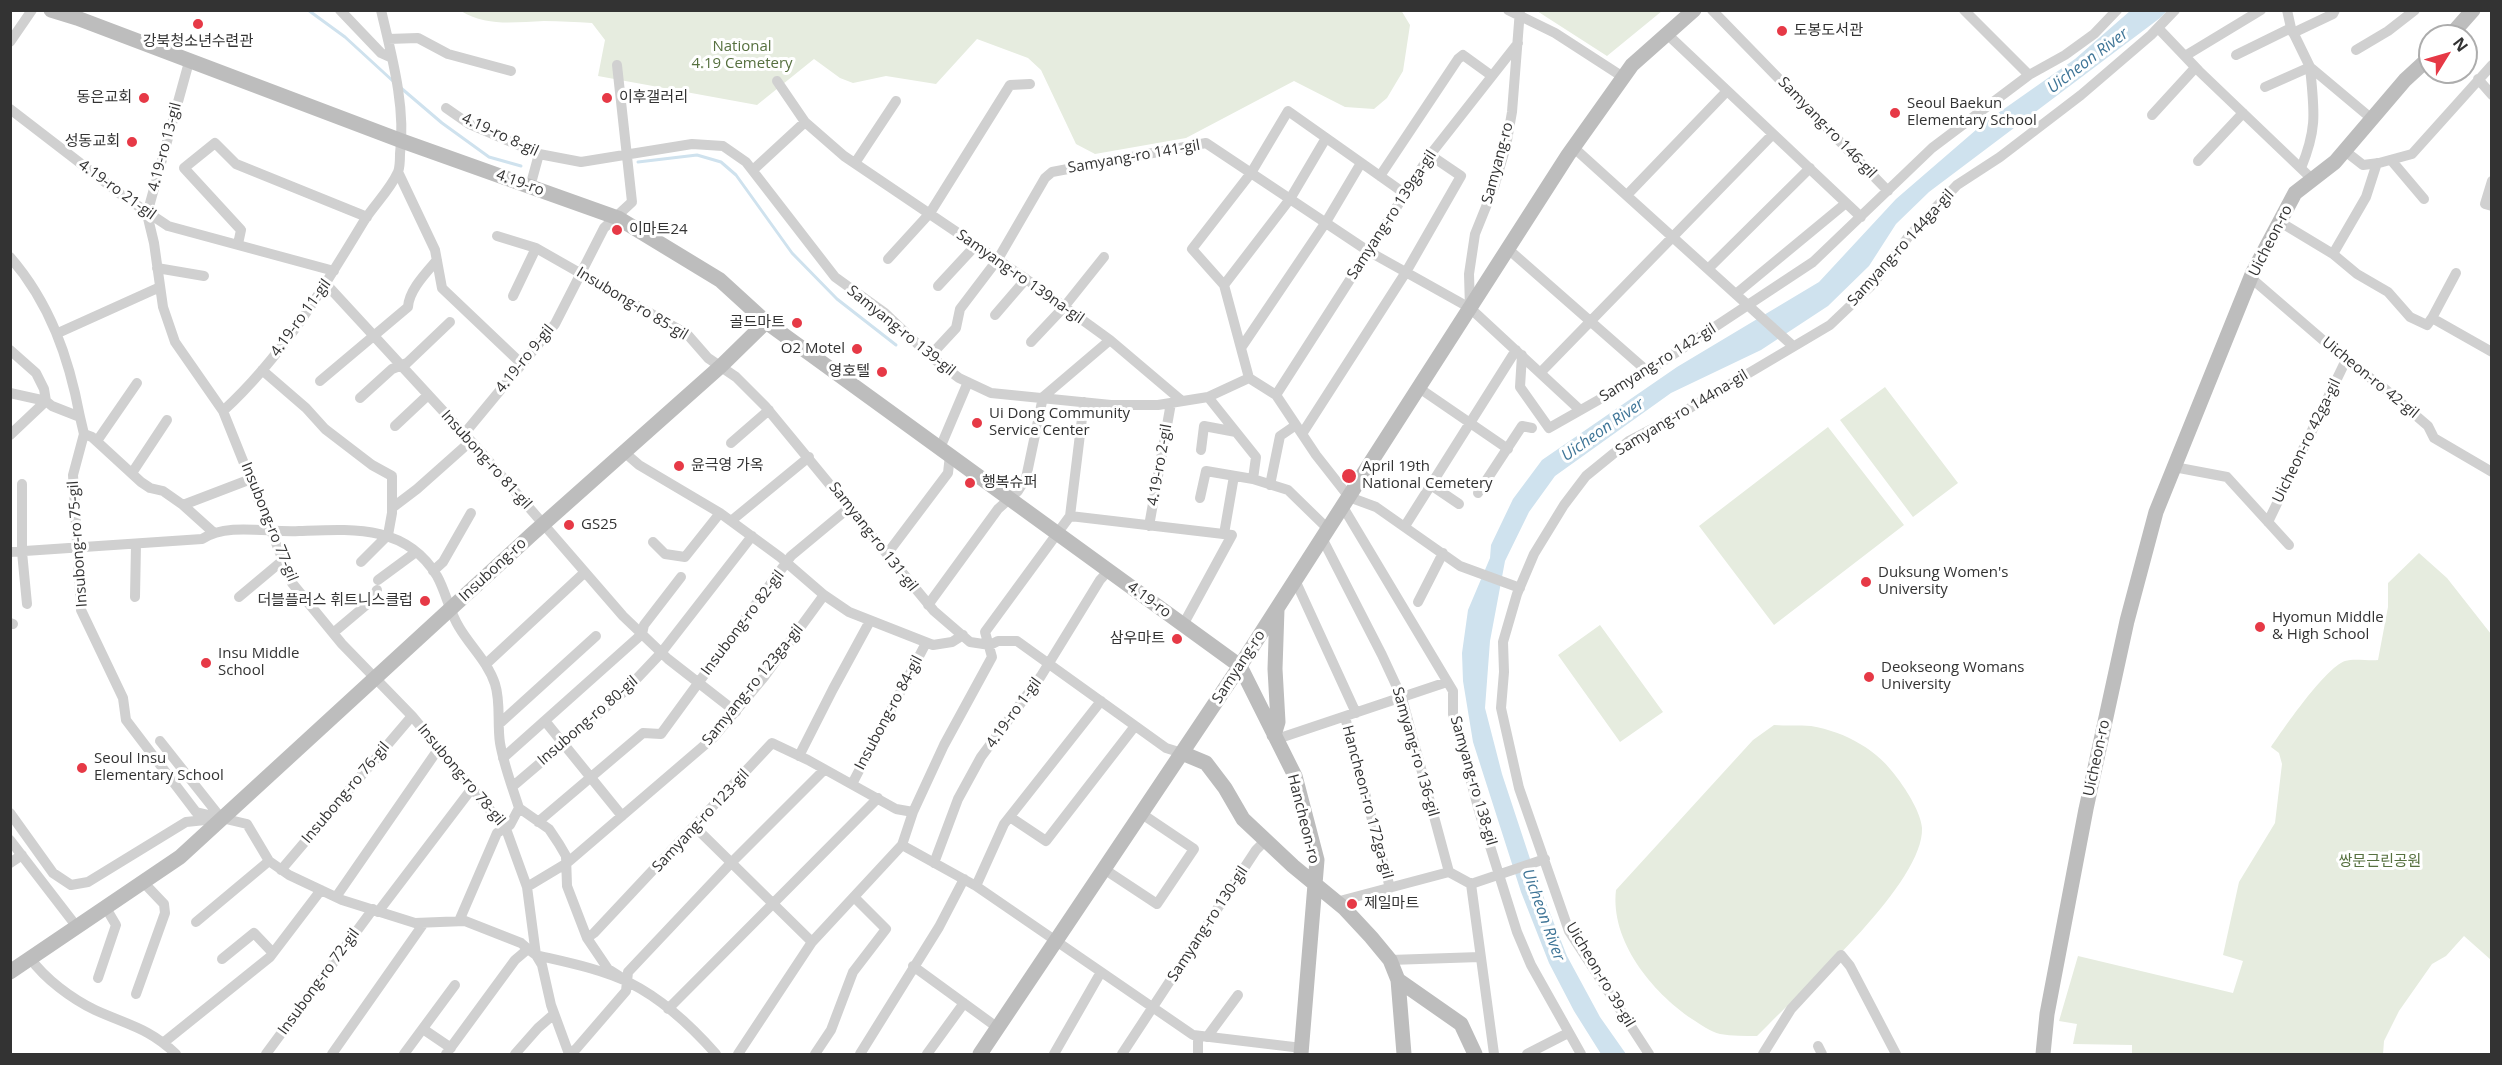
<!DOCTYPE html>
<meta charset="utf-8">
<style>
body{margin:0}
#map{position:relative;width:2502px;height:1065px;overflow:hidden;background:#fff;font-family:"Open Sans",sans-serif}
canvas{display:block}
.frame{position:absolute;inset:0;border:12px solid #333;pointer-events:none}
.north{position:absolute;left:2418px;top:24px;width:60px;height:60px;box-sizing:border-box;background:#fff;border:2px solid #adadad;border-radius:50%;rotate:53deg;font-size:16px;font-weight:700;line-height:24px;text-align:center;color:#333}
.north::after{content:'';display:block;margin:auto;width:21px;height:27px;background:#e63946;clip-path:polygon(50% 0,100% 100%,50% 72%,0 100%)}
</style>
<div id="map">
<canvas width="2502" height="1065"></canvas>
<div class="frame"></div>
<div class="north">N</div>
</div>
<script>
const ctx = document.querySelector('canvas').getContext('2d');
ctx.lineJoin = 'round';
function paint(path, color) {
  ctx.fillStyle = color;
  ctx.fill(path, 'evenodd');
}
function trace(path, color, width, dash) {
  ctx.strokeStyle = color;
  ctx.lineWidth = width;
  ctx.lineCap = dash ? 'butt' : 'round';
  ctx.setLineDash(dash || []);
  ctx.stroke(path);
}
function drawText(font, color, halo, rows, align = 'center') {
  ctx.font = font + ' "Open Sans","Noto Sans KR",sans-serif';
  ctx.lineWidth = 6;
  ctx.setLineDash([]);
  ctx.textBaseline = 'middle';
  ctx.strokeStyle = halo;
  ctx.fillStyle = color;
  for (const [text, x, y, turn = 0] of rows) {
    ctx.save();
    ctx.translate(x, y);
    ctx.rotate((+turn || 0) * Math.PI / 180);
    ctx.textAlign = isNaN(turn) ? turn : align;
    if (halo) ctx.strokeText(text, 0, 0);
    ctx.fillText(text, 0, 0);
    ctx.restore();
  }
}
paint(new Path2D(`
 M1401 10 1410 25 1403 71 1387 98 1374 109 1345 107 1294 81 1186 138 1095 154 1076 144 1041 70 1028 58 977 39 936 84 886 76 853 83 840 78 814 59 757 105 598 76 605 40 592 23C576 22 560 21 544 21 515 22 487 27 461 11Z
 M1537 11V10L1662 11 1607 56Z
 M1885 387 1958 483 1913 517 1840 420Z
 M1828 427 1904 525 1774 625 1699 526Z
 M2419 553 2447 578 2491 634V960L2464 936 2446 956 2432 964 2399 1011 2384 1041 2383 1054H2132V1045L2073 1044 2077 1024 2059 1021 2078 956 2233 993 2243 961 2223 955 2239 882 2275 823 2282 764 2279 753 2271 747C2284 728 2325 668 2345 661 2354 658 2368 661 2378 660L2388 607V583Z
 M1600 625 1663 712 1620 742 1558 655Z
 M1774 725C1786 726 1799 725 1811 726 1846 732 1878 750 1898 779 1907 791 1921 813 1922 828 1924 882 1808 985 1769 1024L1757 1036C1745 1036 1732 1036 1720 1034 1711 1032 1700 1024 1692 1019 1652 992 1610 941 1616 890L1753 740Z`), '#e6ecdf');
paint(new Path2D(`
 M2130 11H2167L2160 18 1929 192 1896 224 1869 266 1828 306 1761 350 1671 393 1555 476 1529 512 1505 561 1490 641 1485 708 1502 774 1538 883 1567 956 1600 1017 1626 1054H1601L1574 1011 1549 963 1521 892 1473 742 1463 681 1462 653 1468 610 1490 558 1491 545 1513 499 1542 460 1677 367 1819 282 1896 199 1984 123 2075 59Z`), '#cfe2ee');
trace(new Path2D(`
 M308 10 345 37 394 82
 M401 88 442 123 489 157 521 166
 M638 162 697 155 721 162 736 175 792 253 837 299 896 345`), '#cfe2ee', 3);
trace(new Path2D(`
 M340 10 381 53 392 58
 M1508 10 1555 33 1623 77
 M1712 10 1888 191
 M1964 10 2029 75
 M2287 10 2291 28 2310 67 2372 119
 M2158 28 2199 71 2312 179
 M2293 33 2333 14 2335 10
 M1667 34 1861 217
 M388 39 418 38 448 54 511 71
 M10 42 32 10
 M2356 50 2388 31 2415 10
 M2236 55 2291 28
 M2185 56 2261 10
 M189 62 147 214 154 243 163 307 175 342 223 411 292 583 342 644 412 716 506 829 527 887 536 955
 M2478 79 2492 95
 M777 81 805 122 844 156 1026 279 1110 340 1182 401
 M2265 87 2310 67C2314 110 2318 127 2301 168
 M446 108 469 124 539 154 581 162 692 144 723 146 746 162 835 277 885 313 930 356 959 378 991 393 1111 405H1158L1208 397 1249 378 1276 395 1316 455 1349 497 1376 507 1460 566 1520 588
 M10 109 123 196 168 226 334 271
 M2152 115 2195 68
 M1573 147 1793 346
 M2345 151 2363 165 2379 163 2412 154 2492 65
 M2391 160 2424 199
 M2198 161 2243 113
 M855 163 896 101
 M753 170 805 122
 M398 172 435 250 442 288 522 364
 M1380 176 1458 59 1463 55 1492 76
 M2492 181 2485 204 2492 206
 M530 187 539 154
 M1627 195 1727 91
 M2280 222 2333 254 2357 274 2388 292 2410 317 2427 325 2432 318 2492 352
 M497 236 536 248 687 334 708 358 736 377 765 406 934 611 970 642 990 645 998 641H1017L1166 748 1182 753
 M238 244 241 230 184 168 215 143 236 164 367 217
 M1508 249 1647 371
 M2333 254 2366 197 2377 163
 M10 257C50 303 69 358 80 417
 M888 259 930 213 1010 85 1030 84
 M157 268 204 276
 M1709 268 1810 168
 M2251 278 2346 360 2385 389 2428 426 2434 438 2492 472
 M327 285 480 451 623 616 668 659 736 712
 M1224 285 1290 199 1326 138
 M938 286 976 245
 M1737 293 1846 203
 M513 296 536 248
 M1470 308 1469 274 1475 234 1494 187 1506 146 1512 112 1520 10
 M995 315 1026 279
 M2432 318 2456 273
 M58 333 160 287
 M1031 342 1064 307 1104 257
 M1241 348 1326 222 1361 163
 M10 350 36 373 44 389 46 401 52 406 80 417 84 434 92 437 141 482 150 488 163 491 183 505 213 532
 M1522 355 1520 387 1549 428 1639 377 1813 262 1932 148 2029 75 2065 55 2094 34 2117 10
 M930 356 956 328 960 309 998 259 1045 178 1052 172 1206 143 1368 251 1470 308 1580 410
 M262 370 306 408 325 429 372 465 392 476V513L388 535 361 562
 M1541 372 1773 134
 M1249 378 1224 285 1192 249 1251 173 1288 111 1404 193
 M320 381 408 307C409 290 426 273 437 260
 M1419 388 1508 449
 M10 393 46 401
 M1276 395 1430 155 1518 43
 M1208 397 1256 457 1253 479
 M360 398 392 369 407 363 450 322
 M223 411C282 357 323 289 364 221 374 205 390 190 398 172 400 167 400 160 400 154 406 107 392 57 381 10
 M395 426 428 395
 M84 434 73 475 81 610 123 698 126 720 196 812 247 824 269 861 289 875 342 900 415 923 465 921 521 943 528 949
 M464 434 555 324 604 228 632 202 617 65
 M1302 434 1406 272 1461 176 1430 155
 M10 435 46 401
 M97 441 137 383
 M731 443 769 410
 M940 448 968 382
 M1201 450 1204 426 1236 432
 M624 452 639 465 720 513 780 557 824 595 849 612 933 645 952 642 963 635
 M2174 467 2227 477 2289 545
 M132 473 167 420
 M22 484V552L27 604
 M1270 485 1280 436 1296 425
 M1431 485 1459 504
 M1478 493 1522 426 1532 428
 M1200 498 1206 471 1253 479 1288 490 1328 529
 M183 505 251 479
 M1343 507 1453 691V714L1479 811 1517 932 1531 965 1581 1054
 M392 508 417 489 471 441
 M1070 516 1084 402
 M731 521 809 457
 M2268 522 2346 360
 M1149 526 1171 403
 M1405 526 1516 350
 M1224 534 1234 476
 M1322 538 1382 655 1402 698 1449 872
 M653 542 665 554 685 557 720 513
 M10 552 202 539C228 522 269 533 299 531 352 529 406 524 437 576 446 592 449 611 459 627 470 646 488 662 495 684 501 702 497 724 500 743 504 766 512 786 519 808
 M887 554 948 473 950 455
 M433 571 443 562 471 513
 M378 580 416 552
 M1295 580 1356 713
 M135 597 136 544
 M239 597 282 561
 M1418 602 1443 553
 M928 605 998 509 1018 491 1026 478 1043 397 1110 340
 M10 623 13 624
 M333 633 371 601 377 590
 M486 664 584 573
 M1345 717 1390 888
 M545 721 622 816
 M499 724 596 636
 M1277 739 1447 682
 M160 741 221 818
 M799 756 833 689 870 621
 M503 758 642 634 644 625 681 577
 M852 784 926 643
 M512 787 626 690 661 653 752 536
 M519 808 549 829 559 844 566 856 567 886 587 938 608 969 627 981
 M10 813 53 873 71 885 88 882 186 822 215 819
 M1010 817 1046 841 1135 726
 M538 822 643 733 661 734 791 556 850 507
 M695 827 812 942
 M10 840 77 927
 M902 845 976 886 1193 1035 1302 1048
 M10 863 22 855
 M934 863 958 799 981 757 1041 676 1100 580 1109 570
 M1104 869 1157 904 1194 849 1142 814
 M281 870 412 716
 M1471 884 1494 1054
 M976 886 1004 824 1101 701
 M527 887 567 863 714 737 764 677 824 595
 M336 897 439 748
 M1336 902 1449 872 1471 884 1545 859
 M378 912 473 787
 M459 921 497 833 510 825 519 808
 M196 922 269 861
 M587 938 594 933 772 743 808 760 896 809 913 812
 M536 955C566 962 602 969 630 983 662 999 693 1028 716 1054
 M30 958C45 979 72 999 95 1010 128 1025 149 1028 176 1054
 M222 959 254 933 273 953
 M1390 960 1480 957
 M913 966 998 1028
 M98 978 116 925 106 908
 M136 994 165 913 164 904 144 883
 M668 1009 878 798
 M423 1029 451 1048
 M1207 1037 1238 995
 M163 1043 270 957 321 890
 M1818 1046 1822 1054
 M266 1054 373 909
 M332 1054 424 923
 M404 1054 455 985
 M446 1054 515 960 528 949 536 955 542 965 551 1005 569 1054
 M515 1054 538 1028 554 1014
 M568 1054 576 1049 626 991 628 972 730 864 824 770
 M738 1054 812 942 902 845 913 812 944 745 992 657 985 632 1070 516 1232 535 1183 625
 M815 1054 831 1030 853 972 886 929 854 897
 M860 1054 939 927 964 879
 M927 1054 964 1003
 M1054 1054 1101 972
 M1122 1054 1256 850 1265 841
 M1198 1054V1036
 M1527 1054 1568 1033
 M1649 1054 1569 931 1519 788 1501 708 1504 672 1503 642 1517 594 1534 554 1564 505 1586 476 1629 441 1673 418 1830 325 1872 285 1909 236 1957 185 2000 157 2081 95 2151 35 2175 10
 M1763 1054 1791 1009 1841 955 1850 966 1896 1054`), '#d0d0d0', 10);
trace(new Path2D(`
 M51 10 77 18 402 141 618 218 720 280 766 322 1240 666 1295 776 1317 860 1301 1054
 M2450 36 2473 10
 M1274 735 1278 722 1275 669 1277 609
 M1182 753 1206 763 1225 788 1243 819 1293 866 1344 908 1371 937 1390 960 1398 980 1461 1024 1475 1054
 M10 972 180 857 531 535 721 366 766 322
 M1398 980 1404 1054
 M980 1054 1240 666 1568 155 1632 65 1694 10
 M2043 1054 2047 1014 2086 809 2127 621 2156 512 2253 272 2295 193 2335 162 2405 80 2430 57`), '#bdbdbd', 15);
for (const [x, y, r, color] of [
 [198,24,6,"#e63946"],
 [1782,31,6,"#e63946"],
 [144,98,6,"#e63946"],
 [607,98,6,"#e63946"],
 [1895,113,6,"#e63946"],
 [132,142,6,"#e63946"],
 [617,230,6,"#e63946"],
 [797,323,6,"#e63946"],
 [857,349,6,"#e63946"],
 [882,372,6,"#e63946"],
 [977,423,6,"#e63946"],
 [679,466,6,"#e63946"],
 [1349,476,8,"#e63946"],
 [970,483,6,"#e63946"],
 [569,525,6,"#e63946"],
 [1866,582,6,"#e63946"],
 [425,601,6,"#e63946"],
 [2260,627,6,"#e63946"],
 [1177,639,6,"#e63946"],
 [206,663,6,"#e63946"],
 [1869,677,6,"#e63946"],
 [82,768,6,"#e63946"],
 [1352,904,6,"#e63946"]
]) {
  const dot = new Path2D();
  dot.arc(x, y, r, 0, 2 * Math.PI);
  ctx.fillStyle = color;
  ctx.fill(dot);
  trace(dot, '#fff', 2);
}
drawText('15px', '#333', '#fff', [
 ["도봉도서관",1794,31],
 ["강북청소년수련관",198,42,"center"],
 ["동은교회",132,98,"right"],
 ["이후갤러리",619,98],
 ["Seoul Baekun",1907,104],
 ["Elementary School",1907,121],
 ["성동교회",120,142,"right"],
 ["이마트24",629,230],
 ["골드마트",785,323,"right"],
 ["O2 Motel",845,349,"right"],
 ["영호텔",870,372,"right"],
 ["Ui Dong Community",989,414],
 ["Service Center",989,431],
 ["윤극영 가옥",691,466],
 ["April 19th",1362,467],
 ["National Cemetery",1362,484],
 ["행복슈퍼",982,483],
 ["GS25",581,525],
 ["Duksung Women's",1878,573],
 ["University",1878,590],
 ["더블플러스 휘트니스클럽",413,601,"right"],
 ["Hyomun Middle",2272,618],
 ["& High School",2272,635],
 ["삼우마트",1165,639,"right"],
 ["Insu Middle",218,654],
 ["School",218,671],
 ["Deokseong Womans",1881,668],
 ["University",1881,685],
 ["Seoul Insu",94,759],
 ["Elementary School",94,776],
 ["제일마트",1364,904]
], 'left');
drawText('15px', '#56703f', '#fff', [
 ["National",742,47],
 ["4.19 Cemetery",742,64],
 ["쌍문근린공원",2380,862]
]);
drawText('15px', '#333', '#fff', [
 ["Samyang-ro 146-gil",1827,128,46],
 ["4.19-ro 8-gil",500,135,25],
 ["4.19-ro 13-gil",165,147,-75],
 ["Samyang-ro 141-gil",1134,157,-10],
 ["Samyang-ro",1498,163,-75],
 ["4.19-ro",520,183,20],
 ["4.19-ro 21-gil",117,190,36],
 ["Samyang-ro 139ga-gil",1392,215,-57],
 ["Uicheon-ro",2271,241,-63],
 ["Samyang-ro 144ga-gil",1901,248,-48],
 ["Samyang-ro 139na-gil",1020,277,35],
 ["Insubong-ro 85-gil",632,304,31],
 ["4.19-ro 11-gil",301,318,-54],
 ["Samyang-ro 139-gil",901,331,39],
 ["4.19-ro 9-gil",525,359,-51],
 ["Samyang-ro 142-gil",1658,363,-32],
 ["Uicheon-ro 42-gil",2370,378,39],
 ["Samyang-ro 144na-gil",1682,413,-31],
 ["Uicheon-ro 42ga-gil",2307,441,-64],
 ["Insubong-ro 81-gil",486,460,48],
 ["4.19-ro 2-gil",1160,465,-80],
 ["Insubong-ro 77-gil",269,522,68],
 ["Samyang-ro 131-gil",873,537,52],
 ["Insubong-ro 75-gil",78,544,-94],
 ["Insubong-ro",493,570,-43],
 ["4.19-ro",1149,600,36],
 ["Insubong-ro 82-gil",743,623,-53],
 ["Samyang-ro",1239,667,-57],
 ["Samyang-ro 123ga-gil",753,685,-51],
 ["Insubong-ro 84-gil",889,713,-62],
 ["4.19-ro 1-gil",1014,713,-54],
 ["Insubong-ro 80-gil",588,721,-41],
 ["Samyang-ro 136-gil",1415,752,74],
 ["Uicheon-ro",2097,758,-78],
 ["Insubong-ro 78-gil",461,775,50],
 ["Samyang-ro 138-gil",1473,781,74],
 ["Insubong-ro 76-gil",346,793,-50],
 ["Hancheon-ro 172ga-gil",1367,802,75],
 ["Hancheon-ro",1303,819,76],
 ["Samyang-ro 123-gil",701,821,-47],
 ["Samyang-ro 130-gil",1208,924,-57],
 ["Uicheon-ro 39-gil",1600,975,59],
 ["Insubong-ro 72-gil",319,982,-54]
]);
drawText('italic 16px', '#3f7597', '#fff', [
 ["Uicheon River",2088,61,-37],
 ["Uicheon River",1603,430,-35],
 ["Uicheon River",1543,915,70]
]);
</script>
